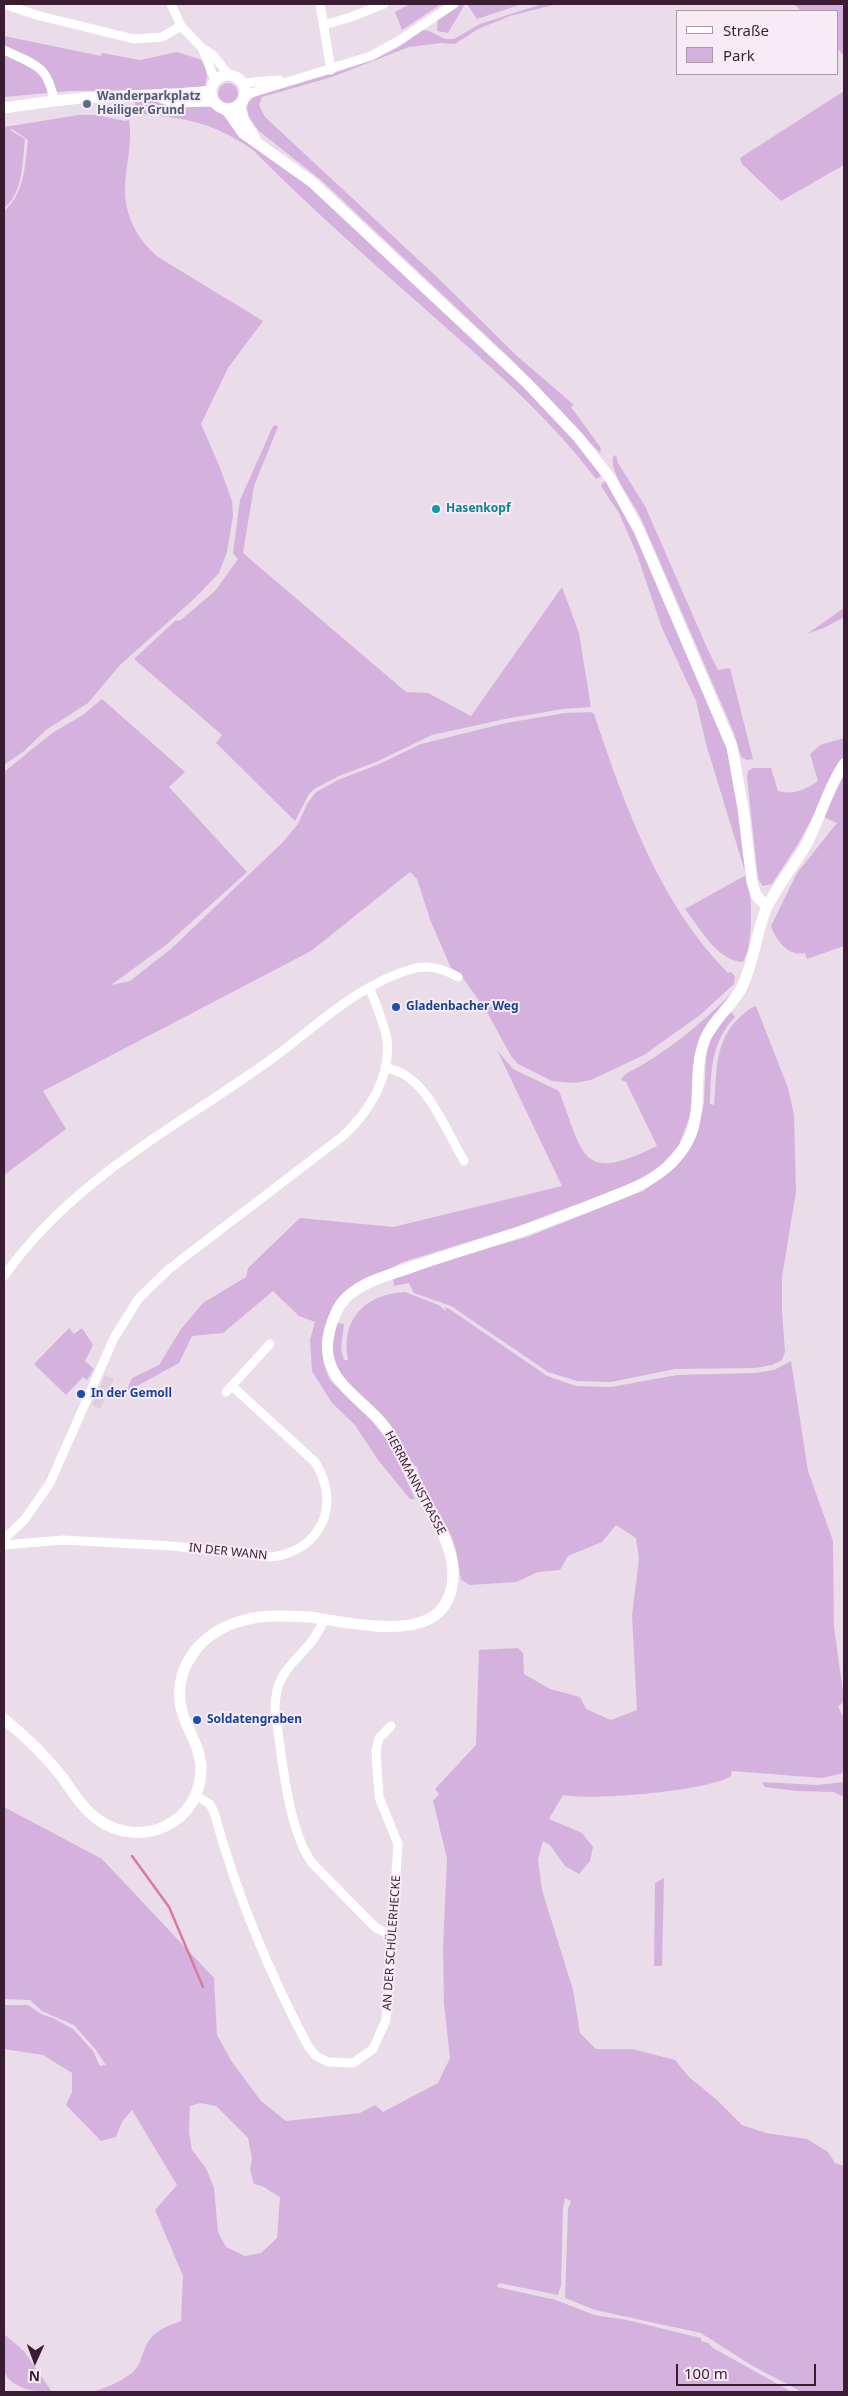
<!DOCTYPE html>
<meta charset="utf-8">
<style>
body{margin:0}
#map{position:relative;width:848px;height:2396px;overflow:hidden;background:#eadce9;font-family:"Noto Sans",sans-serif}
canvas{display:block}
.frame{position:absolute;inset:0;border:5px solid #3a1d33;pointer-events:none}
.legend{position:absolute;left:676px;top:10px;width:162px;height:65px;box-sizing:border-box;background:#f7ecf6;border:1px solid #ab99a8;margin:0;padding:6px 9px;list-style:none;font-size:15px;color:#3a1d33}
.legend li{display:flex;align-items:center;gap:10px;height:25px}
.legend b{width:25px;border:1px solid #ab99a8}
.north{position:absolute;left:10px;top:2336px;width:50px;height:50px;-webkit-text-stroke:4px #f7ecf6;paint-order:stroke;rotate:182deg;font-size:14px;font-weight:700;line-height:20px;text-align:center;color:#3a1d33}
.north::after{content:'';display:block;margin:auto;width:18px;height:22px;background:#3a1d33;clip-path:polygon(50% 0,100% 100%,50% 72%,0 100%)}
.scale{position:absolute;left:676px;top:2364px;width:140px;height:22px;box-sizing:border-box;border:2px solid #3a1d33;border-top:0;padding-left:6px;font-size:15px;line-height:18px;white-space:nowrap;color:#3a1d33;-webkit-text-stroke:4px #f7ecf6;paint-order:stroke}
</style>
<div id="map">
<canvas width="848" height="2396"></canvas>
<div class="frame"></div>
<ul class="legend">
<li><b style="height:6px;background:#fff"></b>Straße</li>
<li><b style="height:14px;background:#d5b2de"></b>Park</li>
</ul>
<div class="north">N</div>
<div class="scale">100 m</div>
</div>
<script>
const ctx = document.querySelector('canvas').getContext('2d');
ctx.lineJoin = 'round';
function paint(path, color) {
  ctx.fillStyle = color;
  ctx.fill(path, 'evenodd');
}
function trace(path, color, width, dash) {
  ctx.strokeStyle = color;
  ctx.lineWidth = width;
  ctx.lineCap = dash ? 'butt' : 'round';
  ctx.setLineDash(dash || []);
  ctx.stroke(path);
}
function drawText(font, color, halo, rows, align = 'center') {
  ctx.font = font + ' "Noto Sans",sans-serif';
  ctx.lineWidth = 4;
  ctx.setLineDash([]);
  ctx.textBaseline = 'middle';
  ctx.strokeStyle = halo;
  ctx.fillStyle = color;
  for (const [text, x, y, turn = 0] of rows) {
    ctx.save();
    ctx.translate(x, y);
    ctx.rotate((+turn || 0) * Math.PI / 180);
    ctx.textAlign = isNaN(turn) ? turn : align;
    if (halo) ctx.strokeText(text, 0, 0);
    ctx.fillText(text, 0, 0);
    ctx.restore();
  }
}
paint(new Path2D(`
 M105 1375 114 1379 100 1409 92 1405Z`), '#decddd');
paint(new Path2D(`
 M410 4H441L402 30 395 12Z
 M457 4H465L448 33 437 31 438 16Z
 M467 4H522L477 19Z
 M542 4H557L510 16 478 29 455 44 441 43 409 47 332 77 262 97 259 105 265 117 438 278 517 356 574 405 571 407 601 448 600 453 512 360 322 181 259 131 249 118 247 109 248 103 255 96 331 74 372 60 397 48 423 30 429 31 445 39H454L480 24Z
 M794 4H844V56L837 48V11H801Z
 M4 36 101 56 102 53 140 60 177 52 205 61 207 77 205 87 198 90 69 91 4 97Z
 M218 93a10 10 0 1 1 20 0a10 10 0 1 1-20 0Z
 M844 91V165L781 201 742 164 740 158Z
 M135 99 210 106 224 116 315 190 507 369 565 428 602 476 596 479C552 421 498 373 443 325 379 268 313 211 253 150 211 121 184 118 134 113Z
 M79 115H96L125 121 129 120C133 144 125 166 125 190 125 217 138 240 158 257L263 321 228 368 201 424 219 465 232 501 233 516 227 552 219 573 195 598 120 665 88 703 46 730 24 751 4 765V211C25 193 25 165 28 140L12 129 10 130 25 139C22 162 24 192 4 208V127Z
 M276 425 278 427 254 486 243 553 406 692 428 693 471 716 562 587 579 633 591 707 563 709 505 719 432 735 376 762 339 776 314 789 309 794 295 821 216 743 222 735 134 659 175 621 181 620 215 591 238 559 233 553 240 500 273 426Z
 M616 455 618 463 645 506 708 650 718 670 730 668 753 759 747 760 741 757 734 733C703 662 673 590 641 519 634 502 610 475 613 457Z
 M609 481 627 510 719 725 733 765 751 903V927L748 950 743 962C717 961 700 928 685 909L746 875 706 744 696 701 662 628 636 552 619 513 601 486 603 482Z
 M844 608V617L824 628 807 634Z
 M102 699 185 772 169 787 247 872 166 945 111 985 130 981 172 948 282 843 298 824 307 804 316 792 340 779 377 765 421 744 506 723 565 713 591 712 594 714C624 804 660 905 728 973L731 972 735 976 734 984 700 1015 644 1055 591 1080 574 1083 552 1081 518 1064 511 1056 487 1012 461 975 451 968 431 922 417 879 410 872 311 951 43 1091 66 1129 4 1175V772L51 734 84 714Z
 M844 738V946L807 959 805 953C788 957 776 940 771 926L797 873 837 823 815 813 798 844 772 884 763 886 758 879 747 777 748 771 753 768H771L778 791C794 795 805 790 818 781L810 754 820 745Z
 M733 992 702 1033 692 1110 679 1145 661 1166 641 1180 516 1227 403 1262 352 1287 336 1302 324 1329 322 1342 324 1364 330 1380 372 1421 390 1444 415 1499H410L378 1460 355 1425 332 1403 312 1371 310 1340 315 1322 299 1316 273 1291 223 1333 192 1336 179 1363 126 1392 132 1378 159 1365 181 1329 203 1303 246 1277 248 1268 300 1218 393 1227 562 1186 497 1050 513 1069 559 1091C584 1156 580 1184 657 1146L626 1082 621 1080 624 1075C666 1053 700 1025 733 992Z
 M756 1006 788 1088 794 1115 796 1192 782 1277V1311L785 1352 782 1360 772 1365 755 1368 675 1369 611 1382 577 1381 548 1372 451 1306 414 1293 409 1283 394 1286 393 1278 432 1264 527 1237 643 1191 676 1167 688 1148 701 1118 704 1103 706 1056 709 1042 730 1011 735 1017C711 1042 711 1071 710 1104L714 1105C717 1073 714 1040 740 1017 745 1013 749 1008 756 1006Z
 M405 1292 439 1305 446 1311 445 1307 451 1310 547 1376 576 1386 611 1387 677 1375 755 1373 774 1370 791 1361 808 1471 833 1541 834 1627 844 1699V1702L838 1706 844 1719V1773L822 1778 732 1771 731 1776C709 1791 590 1801 563 1795L549 1819 582 1833 593 1847 590 1861 579 1874 565 1866 550 1845 543 1841 538 1859 542 1890 573 1990 580 2033 596 2049H632L675 2060 689 2077 717 2100 742 2125 766 2133 807 2139 828 2152 835 2163 844 2166V2392H802L751 2365 701 2333 595 2310 565 2298 568 2209 571 2201 565 2198 563 2208 561 2285 558 2295 499 2283 497 2287 556 2300 594 2315 627 2320 701 2338V2341L708 2343 713 2348 792 2392H92C105 2388 123 2381 133 2372 140 2366 142 2355 145 2348 152 2331 165 2327 181 2321L183 2276 155 2210 177 2185 132 2110 122 2122 116 2137 101 2141 66 2105 72 2092V2073L43 2055 4 2049V2005H28L41 2014 53 2018 73 2029 93 2051 100 2066 106 2065 96 2050 74 2025 42 2011 30 2000 4 1999V1807L102 1859 214 1978 217 2035 232 2062 261 2101 286 2121 360 2113 375 2105 383 2112 438 2083 450 2058 444 2004 443 1948 447 1858 433 1801 439 1794 435 1789 476 1745 479 1650 518 1648 523 1653 524 1674 550 1689 580 1697 586 1709 611 1720 637 1710 632 1615 639 1559 636 1538 616 1525 602 1542 568 1556 560 1570 538 1572 516 1582 470 1585 461 1580C458 1562 457 1547 449 1531 438 1509 422 1491 417 1467L408 1462C389 1438 339 1385 333 1357 331 1346 334 1333 337 1323L344 1324 341 1350 344 1360H348C340 1320 365 1294 405 1292ZM200 2103 216 2106 248 2138 252 2158 250 2170 254 2184 262 2186 280 2197 277 2238 261 2253 245 2256 226 2247 218 2232 214 2188 206 2168 192 2150 189 2132 190 2106Z
 M69 1328 74 1334 82 1328 93 1345 85 1361 94 1369 87 1380 83 1377 66 1395 34 1364Z
 M762 1782 817 1785 844 1782V1797L834 1792 796 1791 765 1787Z
 M664 1878 662 1966H654L655 1883Z
 M4 2334 24 2351 52 2392C36 2392 9 2389 4 2370 1 2360 4 2344 4 2334Z`), '#d5b2de');
trace(new Path2D(`
 M132 1856 169 1907 203 1987`), '#d67e99', 2.5);
trace(new Path2D(`
 M4 4 36 15 134 39 162 37 181 26
 M171 4 181 26 202 48 213 55 229 75
 M320 4 331 70
 M324 25 351 17 384 4
 M202 48 215 80
 M4 50C35 65 48 65 54 101
 M243 83 279 80
 M245 95 371 56 400 40 454 4
 M385 1068C425 1072 445 1129 464 1161
 M4 1276C73 1179 169 1132 263 1065 311 1032 355 985 412 969 428 964 444 969 458 977
 M226 1392 270 1344
 M4 1539 25 1519 50 1483 114 1338 139 1298 169 1269 343 1136C369 1112 391 1077 387 1040 384 1022 376 1005 370 989
 M4 1545 63 1540 172 1546 271 1557C321 1551 342 1505 315 1462L232 1386
 M324 1620C308 1660 274 1662 275 1711 282 1755 287 1828 312 1863L376 1928 391 1935
 M195 1795 210 1804 214 1812C237 1896 267 1969 308 2046L316 2056 328 2062 353 2063 373 2049 386 2020 398 1844 379 1797 376 1752 379 1738 391 1726`), '#fff', 9);
trace(new Path2D(`
 M211 92a17 17 0 1 1 34 0a17 17 0 1 1-34 0Z
 M160 97 174 102 212 101
 M239 105 243 118 255 139
 M4 108C30 104 57 100 84 98 126 95 168 96 210 91
 M227 110 243 133 312 182 528 384 578 437 610 478 639 530 732 747 743 808 752 882 756 895 767 907
 M4 1719C25 1736 45 1755 62 1777 73 1792 82 1808 97 1819 141 1851 202 1823 201 1767 200 1748 189 1732 183 1715 169 1669 202 1630 245 1620 266 1614 288 1616 309 1617 354 1622 451 1651 453 1575 454 1543 429 1511 415 1483 406 1464 398 1444 385 1427 363 1398 322 1382 328 1339 330 1327 334 1315 340 1305 356 1282 388 1276 412 1267 449 1254 488 1243 525 1230 548 1222 571 1213 594 1204 619 1194 647 1185 667 1167 714 1125 687 1086 705 1039 713 1019 732 1007 742 987 754 962 756 934 766 909 776 887 793 867 805 847 820 820 827 789 844 764`), '#fff', 11);
for (const [x, y, r, color] of [
 [87,104,5,"#5c6f8a"],
 [436,509,5,"#0f9aa8"],
 [396,1007,5,"#1a4fb4"],
 [81,1394,5,"#1a4fb4"],
 [197,1720,5,"#1a4fb4"]
]) {
  const dot = new Path2D();
  dot.arc(x, y, r, 0, 2 * Math.PI);
  ctx.fillStyle = color;
  ctx.fill(dot);
  trace(dot, '#f7ecf6', 2);
}
drawText('bold 12px', '#4e5e75', '#f7ecf6', [
 ["Wanderparkplatz",97,97],
 ["Heiliger Grund",97,111]
], 'left');
drawText('bold 12px', '#0d838f', '#f7ecf6', [
 ["Hasenkopf",446,509]
], 'left');
drawText('bold 12px', '#164399', '#f7ecf6', [
 ["Gladenbacher Weg",406,1007],
 ["In der Gemoll",91,1394],
 ["Soldatengraben",207,1720]
], 'left');
drawText('12px', '#3a1d33', '#f7ecf6', [
 ["HERRMANNSTRASSE",415,1483,62],
 ["IN DER WANN",228,1552,6],
 ["AN DER SCHÜLERHECKE",392,1943,-86]
]);
</script>
